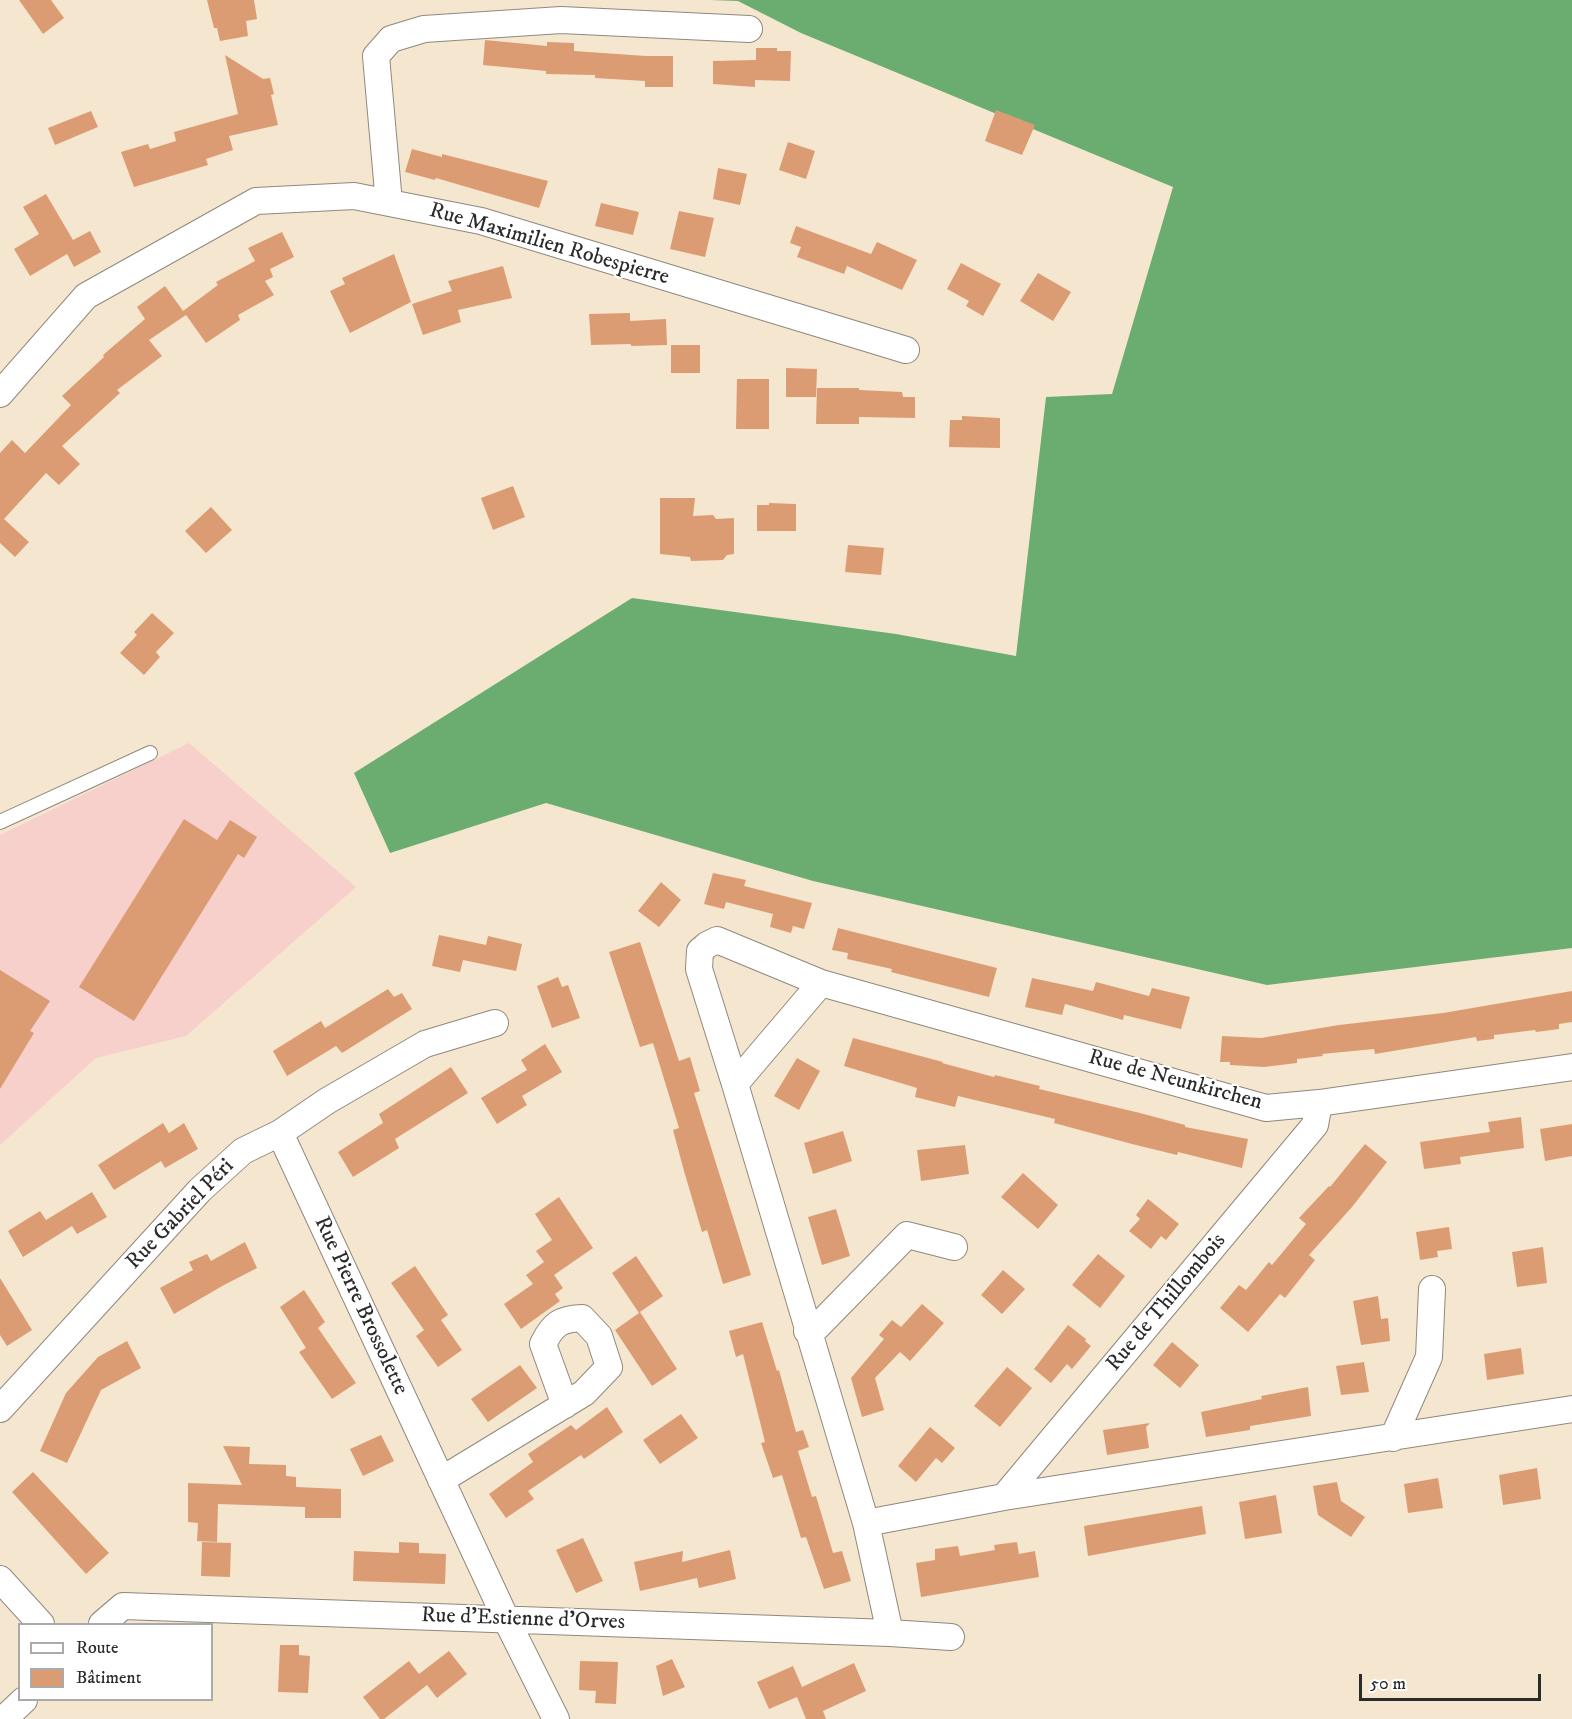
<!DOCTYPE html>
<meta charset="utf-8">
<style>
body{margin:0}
#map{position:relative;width:1572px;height:1719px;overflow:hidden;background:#f5e6cf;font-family:"IM FELL DW Pica",serif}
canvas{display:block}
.legend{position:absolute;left:18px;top:1623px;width:195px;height:78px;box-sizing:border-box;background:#fff;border:2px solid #aaa;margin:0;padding:8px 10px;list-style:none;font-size:18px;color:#2b2b2b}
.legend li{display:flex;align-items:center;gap:12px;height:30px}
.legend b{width:30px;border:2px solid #aaa}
.scale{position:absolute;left:1359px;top:1674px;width:182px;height:27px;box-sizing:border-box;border:3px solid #2b2b2b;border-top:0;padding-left:8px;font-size:18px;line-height:21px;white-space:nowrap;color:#2b2b2b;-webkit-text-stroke:4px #fff;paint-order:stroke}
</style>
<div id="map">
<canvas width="1572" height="1719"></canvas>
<ul class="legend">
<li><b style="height:8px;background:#fff"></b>Route</li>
<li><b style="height:16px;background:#dc9c73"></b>Bâtiment</li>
</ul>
<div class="scale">50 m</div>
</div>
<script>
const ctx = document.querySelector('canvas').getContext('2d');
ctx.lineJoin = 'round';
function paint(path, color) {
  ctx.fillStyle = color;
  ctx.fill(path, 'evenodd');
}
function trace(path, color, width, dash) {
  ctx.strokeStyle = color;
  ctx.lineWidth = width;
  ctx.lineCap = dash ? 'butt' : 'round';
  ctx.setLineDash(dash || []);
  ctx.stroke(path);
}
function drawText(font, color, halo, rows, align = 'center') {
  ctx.font = font + ' "IM FELL DW Pica",serif';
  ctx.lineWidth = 4.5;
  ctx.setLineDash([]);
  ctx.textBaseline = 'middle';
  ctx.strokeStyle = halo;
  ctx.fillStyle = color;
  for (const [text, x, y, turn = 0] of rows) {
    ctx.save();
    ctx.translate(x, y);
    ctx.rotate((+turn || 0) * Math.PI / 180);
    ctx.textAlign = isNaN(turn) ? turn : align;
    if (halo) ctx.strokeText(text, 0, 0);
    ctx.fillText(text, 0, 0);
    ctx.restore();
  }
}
paint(new Path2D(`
 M189 743 356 887 186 1036 96 1058 0 1145V835Z`), '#f7d0cb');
paint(new Path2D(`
 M710 0H1572V948L1267 985 813 881 546 803 390 853 354 773 632 598 896 634 1016 656 1046 397 1112 394 1173 187 801 33 738 1Z`), '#6bad71');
paint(new Path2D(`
 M19 0H51L64 18 43 34Z
 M207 0H254L257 19 246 21 248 36 220 41 217 28H214Z
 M485 40 547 46V42L574 43V51L646 56H673V87H645V81L595 78V75L546 74V71L483 65Z
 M756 48H777V51H791L790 81 755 80V87L713 84V61L756 60Z
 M225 55 263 79 270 78 274 94 271 95 278 125 229 136 233 150 206 159 208 165 134 187 121 152 148 144 150 149 176 141 174 132 238 114Z
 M996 110 1035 125 1022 155 985 141Z
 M91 111 98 127 55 145 48 128Z
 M788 142 815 151 806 179 779 170Z
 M412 149 442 157V154L548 181 539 208 436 178 435 180 405 172Z
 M718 168 747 174 740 205 713 199Z
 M46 194 73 240 90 231 101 252 74 267 67 254 30 276 14 249 39 234 23 207Z
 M601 203 639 212 633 235 595 226Z
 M679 211 714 218 705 257 670 249Z
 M796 226 871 254 877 242 917 260 902 290 847 266 844 274 797 257 801 247 790 243Z
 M282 232 294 257 270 269 273 277 265 281 274 295 238 315 240 320 206 343 186 315 149 340 162 356 117 390 120 393 62 446 80 464 59 485 46 473 4 519 29 542 15 557 0 543V453L12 440 25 453 71 405 62 396 104 357 103 355 145 319 137 307 165 286 186 315 183 311 218 285 216 282 255 261 248 248Z
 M394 254 411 302 350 333 330 291 345 284 342 278Z
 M961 263 1001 284 983 316 966 306 969 301 947 289Z
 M503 266 512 298 458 310 461 322 423 335 412 304 452 291 448 281Z
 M1038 273 1071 292 1053 321 1020 301Z
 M630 313V321L666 319 667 345 631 346V344L591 345 589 314Z
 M671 345H700V373H671Z
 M786 368 817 369 816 397H786Z
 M737 379H769V429H736Z
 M817 388H859V390L902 392 903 397H915V418L859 417V424H816Z
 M962 416 1000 418V448L949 447 950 420H962Z
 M513 486 525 517 493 530 481 498Z
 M660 498H695L693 516 713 515 716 519 734 518V554L727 555 723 560 691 561 690 557 660 554Z
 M769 503 796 504V531H757V505H769Z
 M211 507 232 530 206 553 185 531Z
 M848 545 884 548 881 575 845 572Z
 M152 613 174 633 156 652 160 657 144 675 120 653 137 635 134 632Z
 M184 819 217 840 230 820 257 837 244 858 238 854 134 1021 79 987Z
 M713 873 746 880 744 886 812 903 804 929 793 926 791 933 770 927 773 914 726 902 724 909 704 904Z
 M661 882 681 900 659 927 638 911Z
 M838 928 997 968 989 997 891 972 892 969 847 959 848 953 832 950Z
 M439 935 486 945 488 936 522 944 516 971 463 960 460 972 432 966Z
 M640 942 679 1061 690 1057 700 1091 694 1093 751 1275 723 1284 707 1230 702 1232 684 1171 673 1130 679 1128 653 1043 640 1047 609 952Z
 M0 970 50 1001 30 1031 34 1033 0 1089Z
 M558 977 562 987 568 985 580 1018 552 1028 537 986Z
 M1032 978 1093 991 1096 982 1149 996 1152 988 1190 997 1181 1029 1124 1015 1123 1020 1065 1004 1062 1015 1025 1007Z
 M388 989 394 997 402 993 412 1009 342 1053 336 1046 287 1076 273 1051 321 1021 325 1028Z
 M1572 991V1022L1559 1024V1029L1536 1032 1535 1030 1494 1035V1039L1477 1041 1476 1037 1375 1054 1374 1049 1322 1054 1323 1056 1297 1059V1063L1264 1067 1230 1065V1062H1220L1222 1036 1261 1038 1339 1025 1443 1013Z
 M853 1038 943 1062 942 1063 994 1077 995 1075 1040 1086 1039 1089 1140 1113 1185 1125V1127L1248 1139 1242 1168 1178 1152 1177 1155 1132 1144 1054 1123 1055 1119 958 1096 955 1107 915 1097 917 1088 844 1066Z
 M545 1044 562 1072 522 1096 527 1105 497 1124 481 1098 527 1070 521 1060Z
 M797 1058 820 1071 799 1110 774 1096Z
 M451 1067 468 1093 395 1139 399 1148 353 1177 338 1152 383 1123 379 1114Z
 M1521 1117 1524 1148 1460 1157 1461 1164 1424 1169 1420 1142 1490 1132 1488 1122Z
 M163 1123 169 1133 184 1123 198 1149 165 1168 161 1161 114 1190 98 1165Z
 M1572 1124V1156L1545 1161 1540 1129Z
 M843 1131 852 1161 813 1174 804 1143Z
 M1365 1144 1387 1162 1352 1207 1309 1255 1315 1260 1285 1298 1280 1294 1248 1332 1220 1308 1239 1285 1246 1290 1269 1262 1272 1265 1306 1224 1299 1218 1329 1186 1330 1187Z
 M965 1145 969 1174 921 1181 917 1150Z
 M1023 1173 1058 1205 1038 1229 1001 1197Z
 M92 1192 107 1217 77 1234 72 1226 23 1257 8 1231 40 1211 46 1220Z
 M559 1197 593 1248 554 1275 563 1288 555 1294 560 1301 521 1329 504 1304 533 1284 526 1275 544 1262 536 1251 552 1240 535 1214Z
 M1148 1199 1179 1224 1166 1240 1161 1236 1151 1249 1129 1231 1140 1219 1136 1215Z
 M836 1209 850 1256 822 1265 808 1217Z
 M1449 1227 1452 1249 1437 1251 1438 1257 1420 1260 1416 1232Z
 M245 1242 257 1268 224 1285 174 1314 160 1288 193 1270 189 1262 207 1254 211 1261Z
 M1543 1247 1547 1283 1517 1287 1512 1252Z
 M1098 1254 1125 1276 1100 1308 1072 1285Z
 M636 1256 663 1296 640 1312 677 1369 652 1386 615 1330 639 1313 612 1273Z
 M415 1266 448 1315 441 1320 462 1350 438 1367 416 1336 424 1330 391 1283Z
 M1003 1270 1025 1289 1002 1314 981 1295Z
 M0 1278 32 1330 7 1346 0 1335Z
 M304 1290 325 1322 318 1328 356 1383 332 1399 299 1352 306 1348 280 1307Z
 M1378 1296 1381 1319 1388 1318 1390 1341 1361 1345 1353 1301Z
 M922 1304 944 1323 910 1361 900 1352 875 1378 884 1410 862 1417 851 1378 884 1339 879 1335 892 1320 901 1327Z
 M762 1322 777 1371 779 1370 796 1432 803 1430 809 1447 798 1451 812 1497 816 1496 833 1553 842 1551 851 1581 824 1589 806 1537 801 1538 782 1475 773 1478 761 1443 765 1442 743 1354 736 1357 729 1331Z
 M1068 1325 1086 1339 1085 1341 1091 1346 1072 1369 1067 1364 1051 1383 1034 1369Z
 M127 1341 141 1368 101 1390 67 1463 40 1451 66 1393 98 1357Z
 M1172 1342 1199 1365 1180 1388 1153 1365Z
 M1521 1348 1524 1374 1487 1380 1484 1354Z
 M1364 1362 1369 1392 1341 1395 1336 1366Z
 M520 1365 537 1388 488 1422 471 1399Z
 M1007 1367 1032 1388 1000 1427 974 1406Z
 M1308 1387 1311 1416 1250 1426V1430L1206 1437 1201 1412 1262 1399 1261 1396Z
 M607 1407 623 1432 584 1459 581 1455 528 1491 534 1499 506 1518 489 1494 533 1462 528 1454 571 1425 576 1430Z
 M681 1414 698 1438 660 1464 643 1440Z
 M1150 1423 1146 1427 1149 1448 1107 1455 1103 1430Z
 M930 1427 955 1448 942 1463 936 1458 916 1482 898 1466Z
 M381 1435 394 1461 363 1476 350 1449Z
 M223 1446 250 1447 249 1464 286 1465V1476L296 1477V1487L341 1489V1518H305V1507L218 1504 217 1542 197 1541 198 1523 188 1522V1483L242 1485Z
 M1537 1468 1541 1499 1503 1505 1499 1475Z
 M33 1472 109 1553 86 1574 12 1492Z
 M1438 1478 1443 1508 1408 1513 1404 1484Z
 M1337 1482 1341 1501 1365 1517 1351 1537 1318 1515 1313 1486Z
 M1276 1495 1282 1533 1245 1539 1239 1502Z
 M1202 1506 1206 1534 1088 1556 1084 1526Z
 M583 1538 603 1581 576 1593 556 1550Z
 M202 1542 231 1543 230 1577 201 1576Z
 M399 1542 419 1543V1553L446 1554 445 1584 353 1581 354 1551 399 1553Z
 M1017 1542 1019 1554 1035 1551 1039 1577 921 1597 916 1563 935 1560V1549L958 1546 960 1556 995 1550 994 1545Z
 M730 1550 736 1579 699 1588 697 1578 640 1591 634 1562 683 1551 682 1562Z
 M280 1645H299V1655L310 1656 308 1693 278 1692Z
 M449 1651 467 1674 437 1698 427 1685 384 1719H380L363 1697 409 1661 419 1674Z
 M672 1659 685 1687 663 1696 656 1666Z
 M580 1661 618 1662 616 1704 595 1703 596 1691 579 1690Z
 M854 1663 866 1691 823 1711 826 1719H806L797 1697 769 1709 757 1682 793 1666 802 1687Z`), '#dc9c73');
const lane = new Path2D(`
 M0 822 150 753`);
const street = new Path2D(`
 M389 203 376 56 391 39 424 29 561 20 749 29
 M0 394 86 296 256 201 354 196 481 221 906 350
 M735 1084 699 969 700 951 707 945 717 940 821 983
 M280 1133 506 1619 556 1719
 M807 1331 817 1327 907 1235 954 1247
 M0 1409 200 1190 243 1151 280 1133 327 1101 425 1044 495 1023
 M1393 1438 1429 1357 1432 1289
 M441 1480 584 1393 609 1367 599 1336 582 1318C560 1319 553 1324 543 1344L565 1405
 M1004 1497 1315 1125 1319 1103
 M866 1523 1004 1497 1572 1409
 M0 1579 41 1624
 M102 1624 123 1606 890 1633 951 1637
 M890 1633 866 1523 735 1084 821 983 1266 1108 1319 1103 1572 1067
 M7 1716 24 1700`);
trace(lane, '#90887d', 16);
trace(street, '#90887d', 28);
trace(lane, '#fff', 14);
trace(street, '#fff', 26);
drawText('22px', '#2b2b2b', '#fff', [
 ["Rue Maximilien Robespierre",549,245,16],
 ["Rue de Neunkirchen",1175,1081,15],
 ["Rue Gabriel Péri",181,1215,-46],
 ["Rue de Thillombois",1167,1303,-50],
 ["Rue Pierre Brossolette",360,1306,65],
 ["Rue d'Estienne d'Orves",523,1620,2]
]);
</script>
